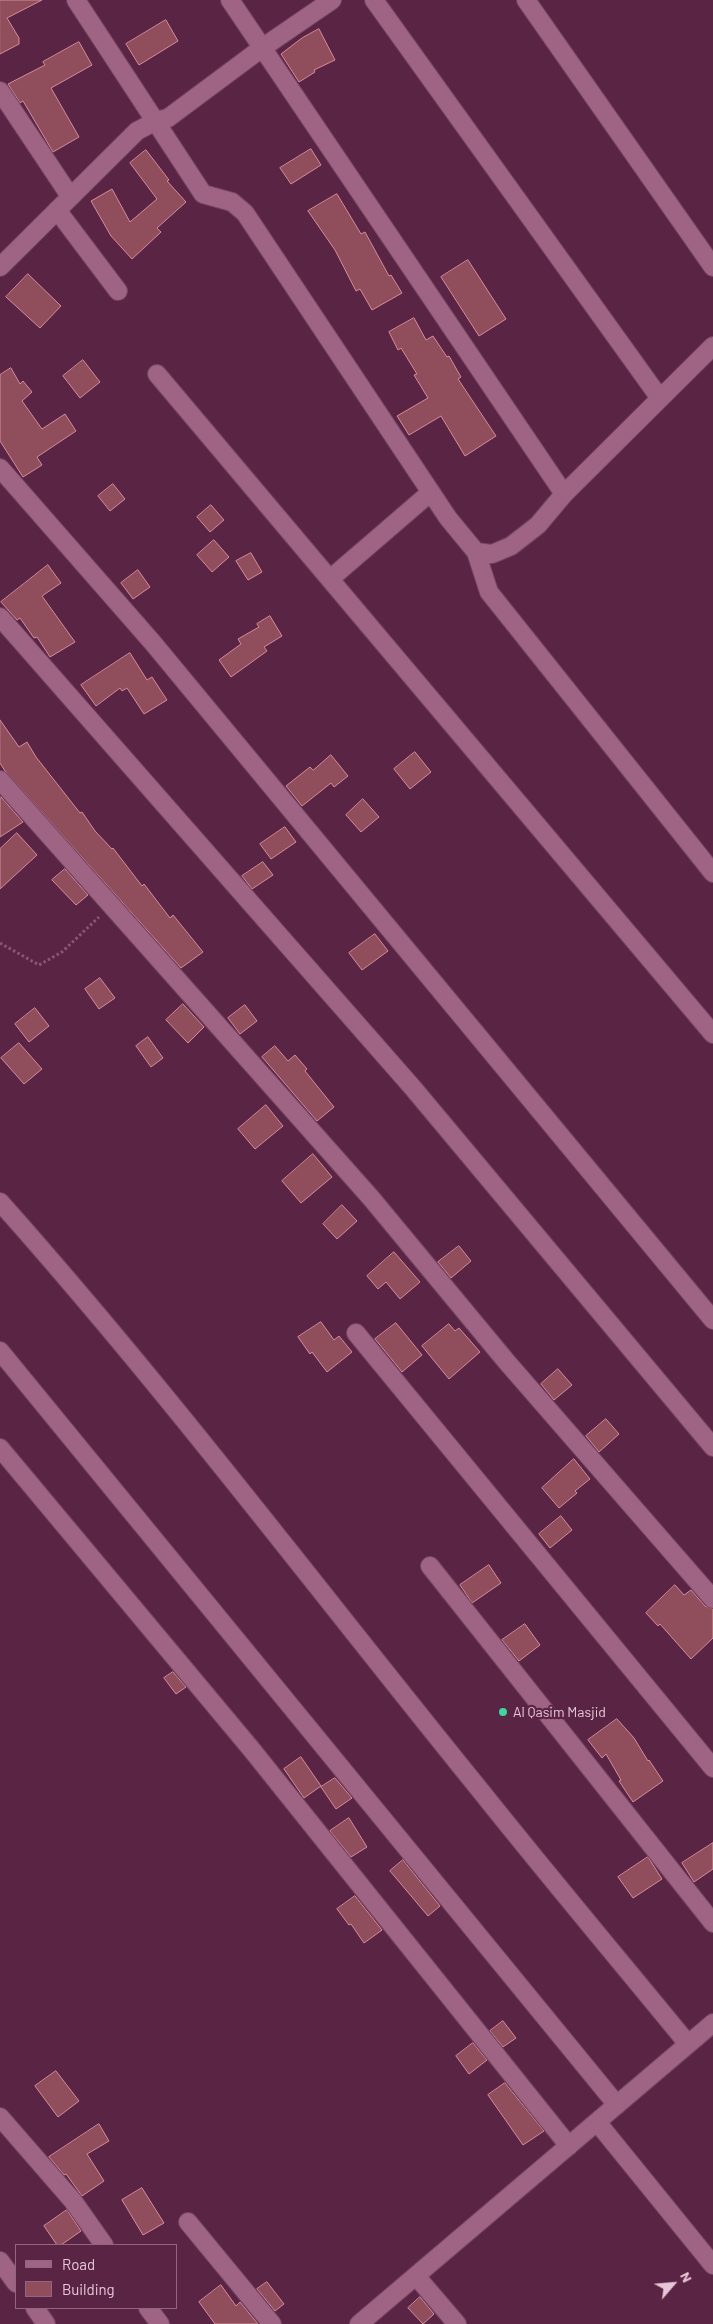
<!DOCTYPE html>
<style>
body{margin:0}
#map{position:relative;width:713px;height:2324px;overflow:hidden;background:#5a2444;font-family:Barlow,sans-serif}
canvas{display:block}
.legend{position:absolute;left:15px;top:2244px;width:162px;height:65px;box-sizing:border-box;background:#5a2444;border:1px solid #93657f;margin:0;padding:6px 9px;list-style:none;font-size:15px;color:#e8c6d7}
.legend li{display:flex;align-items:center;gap:10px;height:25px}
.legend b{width:25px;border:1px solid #93657f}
.north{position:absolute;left:648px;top:2259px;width:50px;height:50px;-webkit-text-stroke:4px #5a2444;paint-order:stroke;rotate:63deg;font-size:14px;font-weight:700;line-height:20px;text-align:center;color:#e8c6d7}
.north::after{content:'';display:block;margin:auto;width:18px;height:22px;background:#e8c6d7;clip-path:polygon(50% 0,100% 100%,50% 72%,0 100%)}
</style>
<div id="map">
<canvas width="713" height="2324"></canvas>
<ul class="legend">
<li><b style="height:6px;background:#9f6384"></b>Road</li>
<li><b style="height:14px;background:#904e5d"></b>Building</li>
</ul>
<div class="north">N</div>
</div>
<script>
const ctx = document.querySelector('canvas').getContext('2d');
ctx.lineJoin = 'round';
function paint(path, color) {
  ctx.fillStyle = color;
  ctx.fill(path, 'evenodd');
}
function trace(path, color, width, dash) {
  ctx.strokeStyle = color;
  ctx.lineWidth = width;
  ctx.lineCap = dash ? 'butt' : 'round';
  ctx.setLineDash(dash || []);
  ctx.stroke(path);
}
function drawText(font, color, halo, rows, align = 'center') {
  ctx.font = font + ' Barlow,sans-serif';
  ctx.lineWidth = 4.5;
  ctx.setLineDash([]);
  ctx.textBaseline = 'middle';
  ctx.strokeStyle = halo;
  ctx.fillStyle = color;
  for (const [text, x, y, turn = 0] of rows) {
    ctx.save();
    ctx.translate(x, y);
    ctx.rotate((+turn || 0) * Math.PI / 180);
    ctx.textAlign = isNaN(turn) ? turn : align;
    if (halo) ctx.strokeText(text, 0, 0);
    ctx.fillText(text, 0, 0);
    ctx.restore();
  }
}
const building = new Path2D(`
 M0 0H42L7 18 19 38V44L0 54Z
 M166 20 178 41 139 65 126 44Z
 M319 29 335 60 314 70 315 72 299 82 281 54 302 38Z
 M79 42 92 65 51 88 79 137 53 152 23 101 20 103 8 84 45 65 43 62Z
 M311 149 321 165 291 184 280 168Z
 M146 150 169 180 167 181 186 202 157 228 161 232 132 259 111 236 91 201 112 189 130 222 157 199 130 163Z
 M337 194 361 234 365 232 389 276 391 275 402 293 372 310 360 289 356 291 335 250 308 211Z
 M468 260 506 319 479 336 441 277Z
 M28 274 61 306 40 328 6 297Z
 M414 318 426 340 433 336 447 357 449 356 461 377 458 379 496 436 465 456 441 416 409 435 397 416 428 398 414 375 417 374 401 348 398 350 389 332Z
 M83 360 100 382 80 398 63 376Z
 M11 368 20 384 23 381 32 392 22 401 42 429 65 414 76 431 37 457 42 465 23 477 0 441V375Z
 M113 484 125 499 110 511 98 496Z
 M211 505 224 520 210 532 197 517Z
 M214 540 229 557 212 572 197 555Z
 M251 553 262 572 248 580 236 561Z
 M48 565 61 583 42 596 75 642 50 657 37 637 34 638 20 618 17 620 1 602Z
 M138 570 150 587 133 599 121 583Z
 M270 616 282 636 264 647 267 651 231 677 219 660 241 644 238 639 259 627 257 624Z
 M130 653 147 680 152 677 167 700 144 714 127 688 122 691 120 688 96 706 81 685Z
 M0 720 19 747 27 742 36 757 80 813 82 812 95 831 112 849 113 848 142 886 144 884 170 918 173 915 203 952 181 968 5 771 0 763Z
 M415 752 431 772 410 789 394 769Z
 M331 755 348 776 334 787 331 783 302 806 286 786 310 767 313 770Z
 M1 797 23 822 0 837V798Z
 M363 799 379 817 361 832 346 815Z
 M285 827 296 842 271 859 260 844Z
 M17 833 37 855 0 889V849Z
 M263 862 273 875 252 889 242 876Z
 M65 869 88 895 76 905 52 880Z
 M375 934 388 951 362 970 349 953Z
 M100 978 115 998 99 1009 85 989Z
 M183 1004 204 1027 188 1043 166 1020Z
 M245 1005 257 1021 240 1034 228 1018Z
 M35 1008 49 1026 29 1042 15 1024Z
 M148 1037 163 1058 151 1067 136 1046Z
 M19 1043 42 1069 24 1084 1 1058Z
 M275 1046 288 1061 295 1055 307 1069 305 1071 334 1107 317 1121 262 1057Z
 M266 1105 283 1126 255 1149 238 1129Z
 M313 1154 332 1177 301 1203 282 1181Z
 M342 1205 357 1221 337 1239 323 1224Z
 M459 1246 471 1261 451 1278 438 1262Z
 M394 1252 420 1282 400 1299 386 1282 378 1289 367 1276Z
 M321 1322 334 1340 339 1336 352 1352 327 1372 312 1352 310 1354 298 1337Z
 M396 1323 422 1355 402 1372 375 1339Z
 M449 1324 455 1331 459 1328 480 1352 449 1379 422 1346Z
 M558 1369 572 1385 554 1400 541 1384Z
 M606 1419 619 1434 599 1452 586 1436Z
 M574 1459 590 1479 575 1491 577 1493 559 1508 542 1488Z
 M561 1516 572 1530 550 1548 539 1534Z
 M489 1565 501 1583 472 1603 460 1585Z
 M675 1585 684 1595 691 1590 705 1606 713 1609V1638L691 1659 660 1624 658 1626 646 1613Z
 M525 1624 540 1645 519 1661 502 1640Z
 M173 1672 186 1687 176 1694 164 1678Z
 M617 1719 634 1738 648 1761 649 1760 663 1781 633 1802 619 1781 621 1780 606 1754 602 1758 588 1740Z
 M301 1757 321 1786 304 1798 284 1769Z
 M335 1778 352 1798 336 1809 321 1787Z
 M349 1818 367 1847 351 1857 330 1831Z
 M713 1843V1869L694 1882 682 1863Z
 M648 1857 662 1879 633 1898 618 1877Z
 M403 1860 440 1906 428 1916 390 1871Z
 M355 1896 382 1930 364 1943 351 1924 349 1925 337 1909Z
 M503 2021 516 2038 503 2047 490 2031Z
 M473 2043 487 2060 469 2074 456 2056Z
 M56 2071 79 2101 58 2117 35 2086Z
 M505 2083 544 2131 523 2145 488 2095Z
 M99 2124 109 2141 87 2154 104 2181 82 2196 66 2174 64 2175 49 2157Z
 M142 2188 164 2223 143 2235 122 2200Z
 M67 2210 81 2231 61 2245H57L44 2226Z
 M267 2282 284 2304 275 2311 257 2289Z
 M221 2285 236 2306 240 2302 258 2324H215L199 2302Z
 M420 2297 434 2314 423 2324 408 2308Z`);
paint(building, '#904e5d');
trace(building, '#d58c9b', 1);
const street = new Path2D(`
 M76 0 203 194 232 202 245 213 448 518 476 552 492 554 511 546 538 525 564 494 713 346
 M230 0 564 494
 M374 0 659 397
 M526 0 713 267
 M0 91 70 196
 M57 210 118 291
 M0 267 137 131 156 121 168 118 262 48 332 0
 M157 374 713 1034
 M0 468 153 643 713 1320
 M476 552 489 592 713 873
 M330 579 431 492
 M0 617 413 1088 713 1447
 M0 780 371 1198 506 1361 713 1599
 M0 1202C170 1393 323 1597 484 1795 551 1879 620 1961 688 2044
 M356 1333 713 1768
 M0 1351 617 2105
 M0 1448 252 1750 569 2146
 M430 1566 713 1923
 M0 2117 73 2201 104 2245
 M597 2122 713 2265
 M188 2222 272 2324
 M0 2261 16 2283
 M416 2276 457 2324
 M35 2308 46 2324
 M148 2308 160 2324
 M359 2324 713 2023`);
trace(street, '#744561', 20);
trace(new Path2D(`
 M0 943 39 965 62 952 99 917`), '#885974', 3, [2.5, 2.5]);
trace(street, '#9f6384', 18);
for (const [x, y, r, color] of [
 [503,1712,5,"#3fd4a2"]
]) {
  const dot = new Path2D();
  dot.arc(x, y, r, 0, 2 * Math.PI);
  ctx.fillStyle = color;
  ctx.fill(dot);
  trace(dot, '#5a2444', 2);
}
drawText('14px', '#e8c6d7', '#5a2444', [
 ["Al Qasim Masjid",513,1712]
], 'left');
</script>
